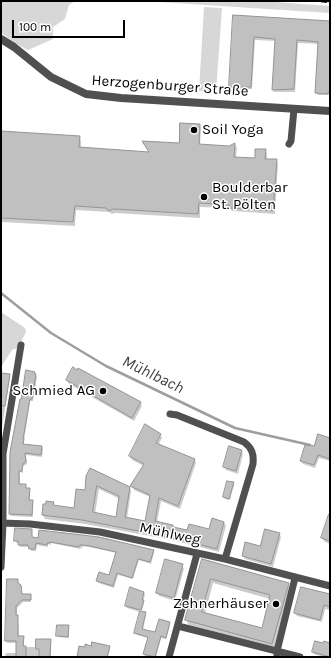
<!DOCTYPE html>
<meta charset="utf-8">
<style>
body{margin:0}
#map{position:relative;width:331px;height:658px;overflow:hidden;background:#fff;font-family:Karla,sans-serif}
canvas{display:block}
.frame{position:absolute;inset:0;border:2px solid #000;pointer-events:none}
.scale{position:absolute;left:12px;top:20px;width:113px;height:18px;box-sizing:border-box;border:2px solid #000;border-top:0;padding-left:5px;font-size:12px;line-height:14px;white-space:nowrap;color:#000;-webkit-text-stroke:3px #fff;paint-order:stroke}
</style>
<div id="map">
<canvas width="331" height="658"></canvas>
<div class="frame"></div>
<div class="scale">100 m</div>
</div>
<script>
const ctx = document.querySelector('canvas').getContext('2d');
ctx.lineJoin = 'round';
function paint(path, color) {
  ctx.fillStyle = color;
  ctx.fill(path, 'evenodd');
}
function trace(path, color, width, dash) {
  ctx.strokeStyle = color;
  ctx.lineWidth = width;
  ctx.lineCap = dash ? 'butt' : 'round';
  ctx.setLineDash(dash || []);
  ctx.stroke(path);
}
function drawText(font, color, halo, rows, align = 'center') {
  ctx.font = font + ' Karla,sans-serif';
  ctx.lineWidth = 3;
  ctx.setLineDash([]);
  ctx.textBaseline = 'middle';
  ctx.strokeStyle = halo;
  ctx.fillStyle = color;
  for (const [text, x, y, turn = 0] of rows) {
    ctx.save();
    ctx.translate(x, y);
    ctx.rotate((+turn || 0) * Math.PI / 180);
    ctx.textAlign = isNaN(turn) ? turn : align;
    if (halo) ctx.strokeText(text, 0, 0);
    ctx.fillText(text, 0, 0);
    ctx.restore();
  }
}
paint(new Path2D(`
 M1 1H75L69 5 65 19 53 27V39L28 50 20 46 1 33Z
 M143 1H261L330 6V13Z
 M204 7 222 8 216 92 199 91Z
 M1 312 25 328 26 332 18 348 12 350 1 367Z`), '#d7d7d7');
paint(new Path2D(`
 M234 16 330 22V95H318L316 93 319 44 298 43 295 92H274L273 89 276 41 255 40 252 89H231L230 87Z
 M199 125 201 128 200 146 230 147 235 144 237 148 236 158 256 159 265 150 267 154V160H276L278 164 275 214 232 211 230 208 200 207V218L115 213 112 214 109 212 76 210 75 226 1 222V132L79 137 81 141V148L151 153 180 144Z
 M34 373 37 377 33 401H30L24 441V445L42 447 43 449 42 457 26 455 27 464 23 466V473L20 472V485H25L26 489H29L30 491V501H32L33 503V517L11 516 10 514 11 470Z
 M1 374 9 375 10 377 1 434Z
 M67 380 140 402 142 406 134 421 69 384Z
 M160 434 162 438 159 444 194 459 196 463 180 509 161 501 157 523 173 526 175 529 188 531 210 530 224 522 226 526 219 552 172 540 85 524 45 519 43 515 53 503 54 506 74 509 86 491 87 477 129 487 131 491 127 519 146 522 150 497 134 490 132 486 144 466 132 460 130 456ZM99 489 120 499 116 519 95 514Z
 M330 439V461L319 458 315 468 303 464 301 461 314 447Z
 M241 451 243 454 238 474 226 470 224 467Z
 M233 483 234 485 230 500 225 499 224 497Z
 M330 514V544L325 542 322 538Z
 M31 530 32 538 153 551 154 553 151 564 139 560 133 579 118 575 114 588 99 583 97 581 110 576 117 553 84 546 80 549 51 543V545L48 544V547L37 545 36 551H31L30 547H20L19 543H17L15 541Z
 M279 534 281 537 273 567 245 559 243 556 261 547Z
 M203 560 288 584 291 589 274 649 189 625 186 620ZM213 583 270 599 263 629 205 614Z
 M182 565 184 569 175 601 159 596 157 593Z
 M17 580 19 584 22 588V595H30L31 597V602H23L17 608V616L18 618 19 637H23L24 639V647H37L50 640 51 642V657H5L6 653H17V643H7L6 640Z
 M144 593 145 595 143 601 144 603 142 611 139 606 137 607 140 612 127 608 126 605Z
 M330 595V610L325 609 322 622 297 616 295 613Z
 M145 613 146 615 143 630 156 633 169 623 170 625 166 639 161 638 156 657 145 656 144 654 148 638 137 635 135 633Z
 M68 626 69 629V638L58 637 57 635Z
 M330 646V657H323L314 654 313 652Z
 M92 647H109L110 649 108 657H78L85 648Z`), '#0003');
trace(new Path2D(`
 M1 293 51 333 106 366 235 428 310 445`), '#9e9e9e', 2.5);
const building = new Path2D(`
 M233 15 330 21V92H328V94L315 93 318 42 297 40 294 89 272 90 275 39 254 37 251 87H229Z
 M180 123 200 124 199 144 229 146 235 143 234 157 255 158V149H266L265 159H277L273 211 229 208V205L199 203 198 214 113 209 109 211 106 208 75 206 73 222 1 218V131L80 136 79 147 149 152 142 141 179 143Z
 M73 367 77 370 78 368 141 402 132 418 66 380Z
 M26 370 35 372 34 373 36 374 32 399H30L23 439H24L23 444 42 446 41 455 25 453 26 462 23 464 22 471H19V484H26V488H30L29 500H33L32 515 9 514 10 452 20 399H21Z
 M1 373 10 374 5 406H1Z
 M145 424 161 434 156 443 195 459 178 506 159 498 155 521 173 525V527L187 530 189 524 209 529 212 518 224 522 217 549 169 537 82 520 42 515 43 504H46V501L54 502 53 505 74 508 76 489 85 490 86 476 90 468 130 487 125 517 145 521 150 495 130 486 144 464 129 456ZM97 486 119 496 116 517 93 512Z
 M318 434 330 438V459L318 455 314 465 300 461 305 445 314 446Z
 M229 446 242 450 236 471 223 467Z
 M227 481 234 482 229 499 223 497Z
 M329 514H330V541L321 538Z
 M15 528 32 529V537L38 538 39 530 99 537 154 550 150 562 138 559 132 578 117 573 113 586 96 581 99 572 109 575 116 552 90 546 82 545H80L79 547 50 542V543H47V545L36 543 35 549H29L28 545H18V541H14Z
 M265 529 280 533 271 564 242 556 245 542 260 546Z
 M165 559 183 564 174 598 156 593Z
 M202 559 289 583 272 644 185 620ZM211 579 270 595 262 628 202 612Z
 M7 579H18V583L21 585 22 594H31V600H22L16 606V615H18V636H24L23 646H26V657H16V641H5Z
 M130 587 144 592 142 600H144L141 610 125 606Z
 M301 587 330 594V607L324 605 320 620 294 613Z
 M140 611 146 612 142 629 155 632 159 619 170 622 166 638 161 636 155 657 143 654 148 637 134 633Z
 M57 625H69L68 637 56 636Z
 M36 639H51L50 657H39V649H36Z
 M315 641 323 643 324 641 330 643V657L312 652Z
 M92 642 110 646 107 657H77L79 646 85 647V644L91 646Z`);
paint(building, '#c0c0c0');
trace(building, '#949494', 1);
trace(new Path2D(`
 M289 144 291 141 294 109
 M170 414 177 415 244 442C252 448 254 454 253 464L225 559
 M1 523 30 524 100 532 225 559 330 586
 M1 567 3 523V454L21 345
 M178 626 300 657
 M169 657 197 554
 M277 657V651L295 578`), '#505050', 7);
trace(new Path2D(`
 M1 39 14 47 51 77 86 94 121 98 330 111`), '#505050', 8);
trace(new Path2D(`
 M321 1 330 2`), '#000', 2.5, [6, 2, 1, 2]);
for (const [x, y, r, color] of [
 [194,130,4,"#000"],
 [204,197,4,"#000"],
 [103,391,4,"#000"],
 [276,604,4,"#000"]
]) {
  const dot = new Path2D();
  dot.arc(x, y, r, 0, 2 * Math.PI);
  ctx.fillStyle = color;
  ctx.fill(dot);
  trace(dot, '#fff', 1.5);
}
drawText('15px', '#000', '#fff', [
 ["Herzogenburger Straße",170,86,4],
 ["Mühlweg",170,534,12]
]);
drawText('15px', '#000', '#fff', [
 ["Soil Yoga",202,130],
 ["Boulderbar",212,188],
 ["St. Pölten",212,205],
 ["Schmied AG",95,391,"right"],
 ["Zehnerhäuser",268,604,"right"]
], 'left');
drawText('italic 16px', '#3f3f3f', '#fff', [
 ["Mühlbach",153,375,26]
]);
</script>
